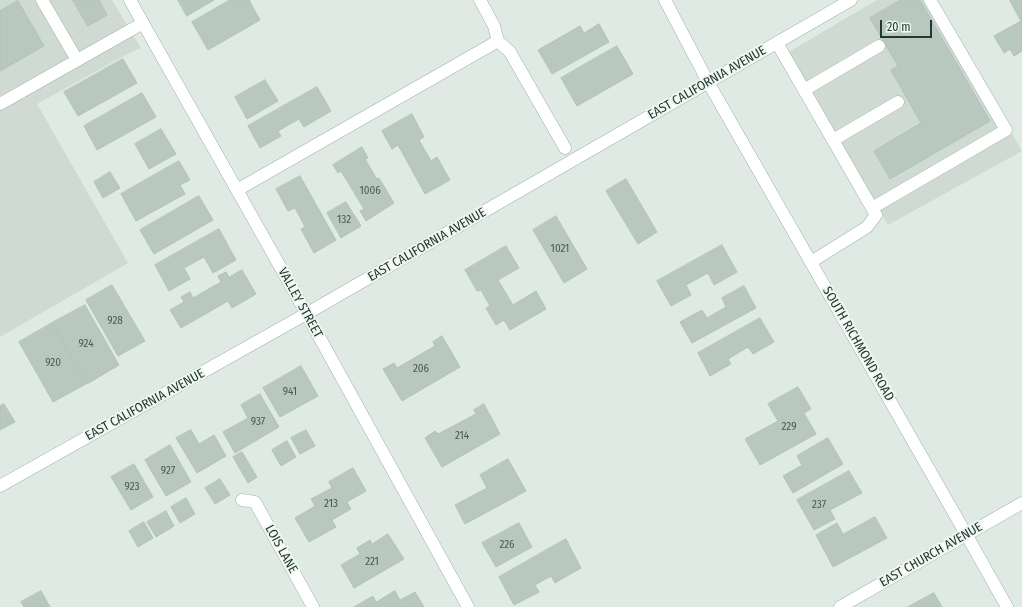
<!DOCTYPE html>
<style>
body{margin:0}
#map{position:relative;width:1022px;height:607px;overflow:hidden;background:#dfeae4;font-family:"Fira Sans Condensed",sans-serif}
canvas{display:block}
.scale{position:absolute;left:880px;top:20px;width:52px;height:18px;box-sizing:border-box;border:2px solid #21392f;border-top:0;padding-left:5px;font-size:12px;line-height:14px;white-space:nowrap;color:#21392f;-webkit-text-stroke:3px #f0f7f2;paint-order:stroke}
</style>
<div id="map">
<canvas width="1022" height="607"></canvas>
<div class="scale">20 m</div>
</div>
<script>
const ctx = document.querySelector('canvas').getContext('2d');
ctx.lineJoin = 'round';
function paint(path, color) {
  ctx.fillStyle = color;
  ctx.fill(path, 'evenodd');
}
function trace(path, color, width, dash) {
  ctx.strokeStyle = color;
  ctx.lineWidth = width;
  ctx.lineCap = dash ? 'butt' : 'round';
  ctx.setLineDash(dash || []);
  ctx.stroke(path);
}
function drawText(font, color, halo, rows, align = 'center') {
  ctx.font = font + ' "Fira Sans Condensed",sans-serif';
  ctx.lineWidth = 4;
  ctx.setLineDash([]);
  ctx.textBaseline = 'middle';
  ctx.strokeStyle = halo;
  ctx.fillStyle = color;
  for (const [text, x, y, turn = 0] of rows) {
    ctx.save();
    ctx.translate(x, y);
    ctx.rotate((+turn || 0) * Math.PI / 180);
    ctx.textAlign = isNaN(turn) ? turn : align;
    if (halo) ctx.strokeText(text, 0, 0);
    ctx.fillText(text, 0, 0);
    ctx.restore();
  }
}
paint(new Path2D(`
 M0 0H112L141 48 131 52 37 104 128 263 0 337Z
 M877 0H934L1022 151 888 225 787 53Z`), '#cedad2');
const building = new Path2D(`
 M73 0H99L107 15 88 26Z
 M178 0H214L187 16Z
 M230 0H249L260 20 208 50 192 22Z
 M901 0H920L990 121 890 179 874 151 921 123 891 70 898 66 870 18Z
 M1013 0H1022V51L1014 56 1010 49 1004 53 994 36 1021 21 1010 1Z
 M18 1 44 46 0 71V11Z
 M599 24 609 42 552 74 538 50 580 26 584 33Z
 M617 46 633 74 577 106 561 78Z
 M123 59 137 83 78 116 64 92Z
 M265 80 278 101 247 119 235 97Z
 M317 87 331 111 304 127 299 119 278 131 281 136 260 148 248 126Z
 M142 93 156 117 97 150 84 126Z
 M412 114 424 137 419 140 431 161 437 157 450 180 425 194 398 145 392 149 382 131Z
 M161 129 176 154 149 169 135 144Z
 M362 147 368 158 365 159 377 179 379 178 394 203 366 221 360 211 364 209 341 171 338 173 333 165Z
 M179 161 190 180 180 185 185 194 136 221 121 194Z
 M110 172 120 188 103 198 94 182Z
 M300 176 336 240 314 253 301 229 305 227 295 208 288 211 276 189Z
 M626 179 657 232 638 244 606 191Z
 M199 196 213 220 154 254 140 230Z
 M346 202 361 226 341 238 327 213Z
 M556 216 587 269 564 283 533 230Z
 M219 229 236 260 213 273 204 257 184 268 190 279 169 291 155 265Z
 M722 245 737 272 714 285 708 273 686 285 691 295 671 306 657 281Z
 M506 246 519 268 498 280 513 305 536 291 546 309 510 330 504 320 496 325 486 308 490 306 481 290 477 291 465 270Z
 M242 270 256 294 232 308 228 301 181 328 170 310 184 302 181 297 190 292 193 298 221 282 218 276 226 272 229 277Z
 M112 285 145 341 118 356 86 300Z
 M744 286 756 308 692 343 680 322 702 310 707 318 726 307 722 298Z
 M85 305 119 365 87 384 52 323Z
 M760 318 774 342 753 354 748 347 728 359 731 364 710 376 698 353Z
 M52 323 86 384 53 402 19 342Z
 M442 336 460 367 402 401 383 369 394 363 397 368 435 346 433 342Z
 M301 366 318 396 280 417 263 388Z
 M798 387 811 409 804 413 816 434 760 465 745 439 778 421 768 404Z
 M260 394 279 427 235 453 223 432 248 418 241 405Z
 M4 404 15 422 0 430V406Z
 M484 404 500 434 442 467 425 438 435 431 438 434 476 414 474 410Z
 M191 430 199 444 214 435 226 456 197 473 176 438Z
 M306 430 315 446 300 454 291 438Z
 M828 438 843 464 793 493 783 476 802 465 797 456Z
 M287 441 296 457 281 466 272 450Z
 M170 445 191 482 166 496 145 460Z
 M242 452 257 477 248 483 233 457Z
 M508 459 526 491 465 524 455 505 487 488 480 475Z
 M134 464 153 497 131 510 111 477Z
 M353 468 366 491 347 502 351 509 332 520 336 527 309 542 295 518 315 506 311 499 332 488 329 482Z
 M849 471 862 493 830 510 835 519 814 530 797 500Z
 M220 479 230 495 215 504 205 488Z
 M186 498 195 514 180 523 171 507Z
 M166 511 174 526 156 537 147 522Z
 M875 517 887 538 833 567 816 535 837 523 843 534Z
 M144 522 153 538 138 547 129 531Z
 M519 523 532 547 496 567 482 543Z
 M388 534 404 559 354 588 341 565 360 554 357 548 370 540 372 544Z
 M566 539 581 568 555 583 551 576 535 585 539 592 514 605 499 577Z
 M41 591 50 607H24L21 602Z
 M395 591 400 600 415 592 424 607H354L373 596 376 602Z
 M934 593 942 607H908Z`);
paint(building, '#b8c7bf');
trace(building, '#b2c3ba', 1);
const minor = new Path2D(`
 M42 0 77 60
 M130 0 300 302 468 607
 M665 0 708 82 966 534 1007 607
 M498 41 510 52 565 148
 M777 43 876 215 867 227 811 262
 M804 90 879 46
 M0 104 143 23
 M833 140 898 102
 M237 190 498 41 494 26 480 0
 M872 208 1006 130 930 0
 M0 486 306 314 851 0
 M242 500 255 502 313 607
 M840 607 1022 503`);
trace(minor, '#a2b1aa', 13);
trace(minor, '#fff', 12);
drawText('11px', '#475c53', null, [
 ["1006",370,191],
 ["132",344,220],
 ["1021",560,249],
 ["928",115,321],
 ["924",86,344],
 ["920",53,363],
 ["206",421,369],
 ["941",290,392],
 ["937",258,422],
 ["229",789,427],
 ["214",462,436],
 ["927",168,471],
 ["923",132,487],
 ["213",331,504],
 ["237",819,505],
 ["226",507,545],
 ["221",372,562]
]);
drawText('13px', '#21392f', '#f0f7f2', [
 ["EAST CALIFORNIA AVENUE",707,83,-30],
 ["EAST CALIFORNIA AVENUE",427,245,-30],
 ["VALLEY STREET",300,303,61],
 ["SOUTH RICHMOND ROAD",858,344,60],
 ["EAST CALIFORNIA AVENUE",145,405,-29],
 ["LOIS LANE",281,549,61],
 ["EAST CHURCH AVENUE",931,555,-30]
]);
</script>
